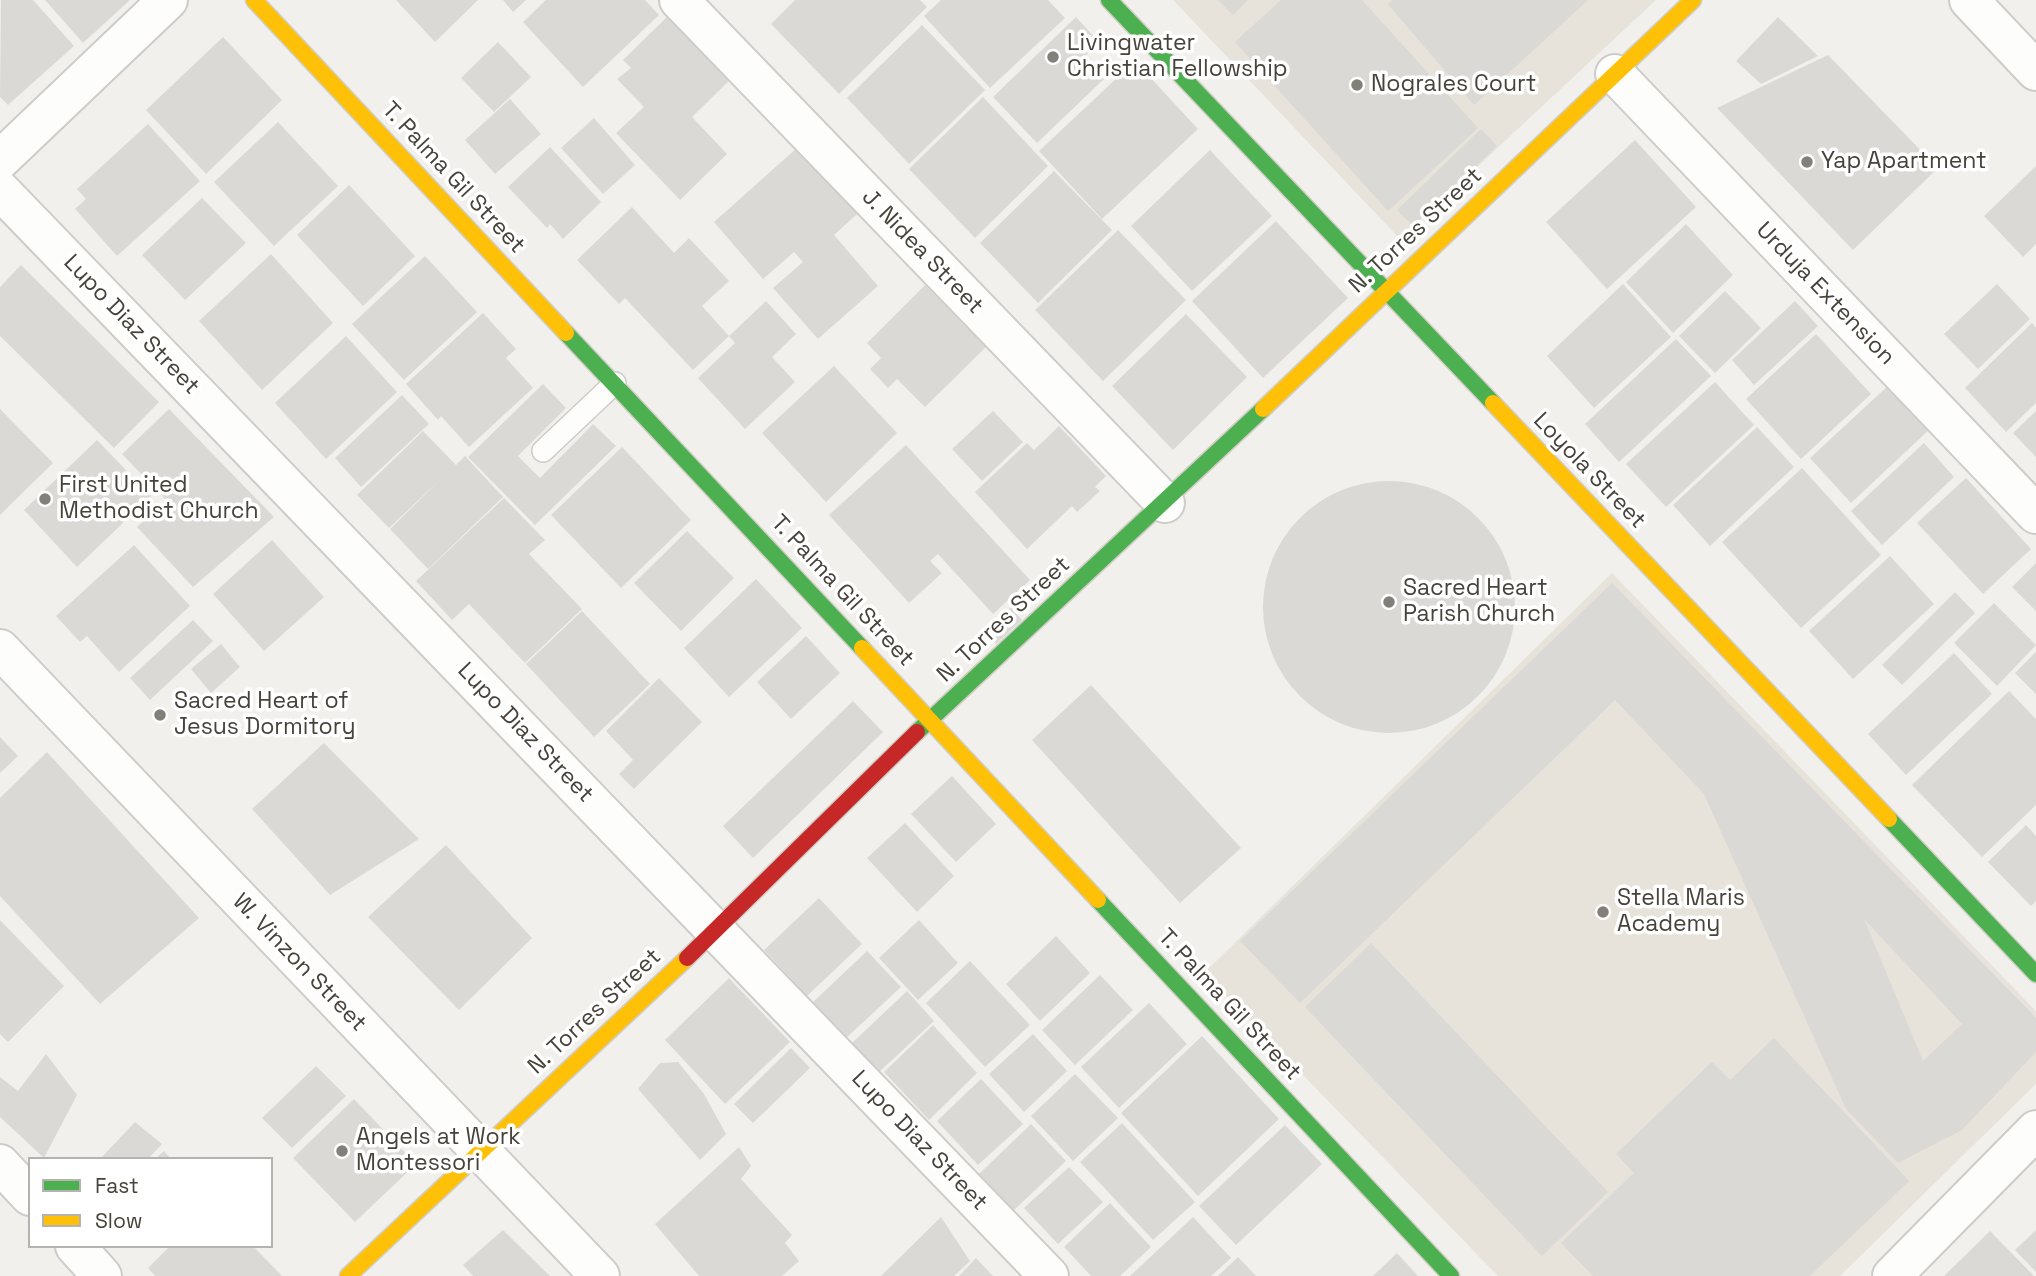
<!DOCTYPE html>
<style>
body{margin:0}
#map{position:relative;width:2036px;height:1276px;overflow:hidden;background:#f2f0ed;font-family:"Space Grotesk",sans-serif}
canvas{display:block}
.legend{position:absolute;left:28px;top:1157px;width:245px;height:91px;box-sizing:border-box;background:#fff;border:2px solid #b5b3b0;margin:0;padding:9px 12px;list-style:none;font-size:21px;color:#47423a}
.legend li{display:flex;align-items:center;gap:14px;height:35px}
.legend b{width:35px;border:2px solid #b5b3b0}
</style>
<div id="map">
<canvas width="2036" height="1276"></canvas>
<ul class="legend">
<li><b style="height:9px;background:#4caf50"></b>Fast</li>
<li><b style="height:9px;background:#ffc107"></b>Slow</li>
</ul>
</div>
<script>
const ctx = document.querySelector('canvas').getContext('2d');
ctx.lineJoin = 'round';
function paint(path, color) {
  ctx.fillStyle = color;
  ctx.fill(path, 'evenodd');
}
function trace(path, color, width, dash) {
  ctx.strokeStyle = color;
  ctx.lineWidth = width;
  ctx.lineCap = dash ? 'butt' : 'round';
  ctx.setLineDash(dash || []);
  ctx.stroke(path);
}
function drawText(font, color, halo, rows, align = 'center') {
  ctx.font = font + ' "Space Grotesk",sans-serif';
  ctx.lineWidth = 7;
  ctx.setLineDash([]);
  ctx.textBaseline = 'middle';
  ctx.strokeStyle = halo;
  ctx.fillStyle = color;
  for (const [text, x, y, turn = 0] of rows) {
    ctx.save();
    ctx.translate(x, y);
    ctx.rotate((+turn || 0) * Math.PI / 180);
    ctx.textAlign = isNaN(turn) ? turn : align;
    if (halo) ctx.strokeText(text, 0, 0);
    ctx.fillText(text, 0, 0);
    ctx.restore();
  }
}
paint(new Path2D(`
 M1173 0H1656L1400 239Z
 M1612 573 2036 1011V1084L1840 1276H1498L1204 973Z`), '#e7e3da');
paint(new Path2D(`
 M1 0H33L74 46 8 105 0 97Z
 M45 0H130L83 43Z
 M396 0H478L435 42Z
 M503 0H526L513 12Z
 M546 0H645L659 15 583 87 523 22Z
 M795 0H920L927 7 839 94 771 24Z
 M941 0H1048L1065 18 990 88 924 16Z
 M1218 0H1248L1233 15Z
 M1281 0H1362L1478 128 1388 211 1235 42Z
 M1392 0H1588L1474 105 1388 4Z
 M671 13 733 77 692 117 727 154 680 200 616 133 644 107 617 79 631 68 623 60Z
 M1076 17 1099 42 1084 57 1105 78 1037 143 993 97Z
 M1778 17 1818 56 1761 84 1736 61Z
 M922 25 985 90 909 164 847 98Z
 M223 37 282 100 206 174 146 110Z
 M498 42 531 77 494 112 461 78Z
 M1828 55 1938 168 1853 250 1717 108Z
 M1135 61 1198 129 1102 219 1039 151Z
 M983 97 1048 166 975 238 909 169Z
 M510 99 541 134 495 174 465 140Z
 M594 118 635 165 603 194 561 148Z
 M278 122 338 186 274 246 214 182Z
 M148 124 200 181 117 256 75 209 86 199 77 189Z
 M1481 129 1497 146 1413 226 1397 210Z
 M1635 140 1696 207 1607 289 1546 222Z
 M550 147 601 202 563 239 550 224 547 228 508 187Z
 M798 147 857 214 834 235 878 286 818 339 773 288 803 262 794 252 763 279 714 222Z
 M1210 150 1272 216 1192 291 1131 226Z
 M2036 166V244L2023 257 1984 216Z
 M1054 171 1112 230 1038 303 980 243Z
 M349 185 415 256 363 306 297 235Z
 M202 198 246 243 185 300 142 255Z
 M632 207 674 253 689 238 729 281 702 306 729 336 693 370 625 298 619 304 577 260Z
 M1276 221 1348 298 1263 378 1192 301Z
 M1686 224 1733 275 1673 333 1626 282Z
 M1118 230 1186 300 1103 381 1035 310Z
 M271 254 333 323 262 390 199 321Z
 M425 256 477 312 404 380 352 324Z
 M21 265 159 402 114 448 0 336V287Z
 M1623 284 1671 337 1594 408 1547 356Z
 M1997 284 2030 319 1978 369 1944 334Z
 M925 285 986 347 925 407 897 379 888 388 870 369 881 358 867 343Z
 M1725 291 1761 328 1715 373 1679 336Z
 M766 301 796 334 772 357 795 382 745 429 698 378 735 343 729 336Z
 M1795 301 1818 326 1754 385 1732 360Z
 M483 313 516 349 506 358 533 388 469 447 441 416 438 420 406 384Z
 M1186 314 1247 377 1173 450 1112 386Z
 M2032 323 2036 328V403L2006 432 1965 388Z
 M1816 334 1871 394 1801 459 1746 399Z
 M346 336 397 392 326 459 275 403Z
 M1676 339 1711 376 1619 462 1585 424Z
 M834 366 897 433 826 502 762 433Z
 M1715 382 1754 425 1666 507 1626 464Z
 M543 384 566 408 518 456 540 478 593 424 616 446 535 525 468 457Z
 M1890 384 1931 428 1851 503 1810 458Z
 M402 395 429 424 361 487 335 458Z
 M0 409 53 463 0 515Z
 M169 409 274 517 193 587 137 527 166 500 122 454Z
 M993 411 1023 442 982 481 952 449Z
 M2036 411V457L2013 433Z
 M1059 426 1106 476 1095 487 1100 491 1077 512 1072 506 1027 549 975 492 1027 443 1034 450Z
 M1757 427 1794 467 1710 546 1673 505Z
 M423 431 456 465 465 456 503 497 428 569 390 529 443 477 389 528 357 495Z
 M97 440 151 496 77 567 24 510Z
 M1924 443 1954 477 1882 545 1851 511Z
 M906 445 1030 580 993 614 938 554 930 561 942 573 909 603 829 515Z
 M622 447 691 520 621 588 551 515Z
 M1802 468 1881 555 1801 628 1722 542Z
 M1966 478 2031 549 1983 594 1917 523Z
 M1263 607a126 126 0 1 1 252 0a126 126 0 1 1-252 0Z
 M504 498 545 540 529 554 582 609 525 663 469 604 452 620 416 581Z
 M687 531 734 578 681 631 634 583Z
 M272 540 324 597 264 651 213 594Z
 M134 545 190 606 119 672 87 636 80 642 56 616Z
 M1890 556 1934 604 1853 679 1809 631Z
 M2036 563V611L2012 587Z
 M756 579 802 628 729 697 684 648Z
 M1612 583 2036 1018V1052L1962 1130 1898 1163 1846 1109 1704 794 1615 700 1300 1003 1240 941ZM1864 919 1962 1024 1923 1061Z
 M1955 592 1975 613 1902 685 1882 665Z
 M1994 603 2036 645 1997 686 1954 643Z
 M1011 607 1022 620 996 644 984 632Z
 M582 611 650 684 594 737 526 664Z
 M193 620 213 641 150 700 130 678Z
 M806 636 840 673 791 719 757 682Z
 M221 644 240 667 211 693 191 669Z
 M2036 652V694L2015 673Z
 M1954 653 1992 694 1906 775 1868 734Z
 M659 678 702 722 634 789 619 774 633 760 606 731Z
 M1091 685 1241 848 1180 903 1032 740Z
 M2009 691 2036 719V805L1982 857 1912 785Z
 M853 701 883 732 753 858 723 826Z
 M0 737 18 756 0 773Z
 M324 743 419 839 330 895 252 809Z
 M47 752 199 918 100 1004 0 896V798Z
 M952 776 996 824 956 862 911 814Z
 M905 823 954 876 917 912 867 858Z
 M2026 825 2036 836V901L2031 906 1988 862Z
 M446 845 532 938 459 1010 368 917Z
 M819 898 862 944 807 996 764 950Z
 M0 920 64 986 8 1042 0 1034Z
 M919 920 958 963 918 1000 879 958Z
 M1056 936 1090 973 1040 1021 1006 984Z
 M1371 943 1608 1192 1542 1256 1305 1007Z
 M867 951 901 987 844 1040 811 1004Z
 M970 961 1030 1025 985 1067 926 1003Z
 M1100 975 1133 1010 1075 1065 1042 1030Z
 M729 978 790 1042 725 1104 665 1040Z
 M907 991 934 1021 877 1074 851 1044Z
 M1149 1003 1187 1044 1119 1108 1081 1067Z
 M933 1025 977 1073 929 1120 884 1072Z
 M1033 1034 1067 1071 1024 1112 989 1074Z
 M1202 1036 1279 1119 1198 1196 1121 1113Z
 M1774 1038 1909 1181 1810 1276H1593L1561 1243 1634 1173 1616 1154 1712 1062 1730 1080Z
 M791 1048 810 1068 753 1123 734 1104Z
 M46 1054 77 1095 44 1158 0 1117V1077L18 1091Z
 M678 1062 704 1094 726 1134 700 1160 638 1089 660 1063Z
 M316 1066 346 1096 292 1148 262 1118Z
 M1075 1074 1118 1118 1073 1161 1031 1116Z
 M981 1079 1023 1124 978 1165 937 1121Z
 M354 1099 416 1164 355 1222 293 1158Z
 M135 1122 162 1144 148 1159H100Z
 M1122 1123 1195 1202 1153 1240 1080 1162Z
 M1031 1124 1066 1161 1013 1211 979 1174Z
 M1285 1125 1322 1164 1236 1245 1199 1206Z
 M739 1147 751 1166 741 1179 792 1235 785 1243 799 1261 782 1276H699L655 1224Z
 M164 1151 171 1159H155Z
 M1069 1167 1103 1202 1058 1244 1024 1208Z
 M1110 1203 1151 1247 1120 1276H1091L1064 1247Z
 M941 1217 970 1261 954 1276H881Z
 M1193 1217 1231 1258 1211 1276H1130Z
 M503 1230 550 1276H473L463 1265Z
 M2036 1230V1272L2015 1250Z
 M1990 1231 2034 1276H1944Z
 M170 1246H253L282 1276H155L148 1268Z
 M1397 1253 1418 1276H1373Z
 M1238 1257 1256 1276H1218Z
 M976 1258 993 1276H959Z`), '#dbd9d6');
const lane = new Path2D(`
 M543 451 615 383`);
const street = new Path2D(`
 M679 0 1165 503
 M1969 0 2036 71
 M1615 74 2036 514
 M0 160 168 0
 M0 190 1049 1276
 M0 649 600 1276
 M0 1164 30 1196
 M75 1246 102 1276
 M1892 1276 2036 1130`);
const fast = new Path2D(`
 M1109 0 1493 403
 M566 333 862 648
 M917 732 1263 409
 M1889 819 2036 974
 M1098 900 1451 1276`);
const slow = new Path2D(`
 M254 0 566 333
 M1493 403 1889 819
 M1263 409 1693 0
 M862 648 1098 900
 M348 1276 687 958`);
const jam = new Path2D(`
 M687 958 917 732`);
trace(lane, '#ceccc9', 24);
trace(street, '#ceccc9', 42);
trace(fast, '#d0cdc5', 19);
trace(slow, '#d0cdc5', 19);
trace(jam, '#d0cdc5', 19);
trace(lane, '#fdfdfc', 21);
trace(street, '#fdfdfc', 38);
trace(fast, '#4caf50', 16);
trace(slow, '#ffc107', 16);
trace(jam, '#c62828', 16);
for (const [x, y, r, color] of [
 [1053,57,7,"#837f79"],
 [1357,85,7,"#837f79"],
 [1807,162,7,"#837f79"],
 [45,499,7,"#837f79"],
 [1389,602,7,"#837f79"],
 [160,715,7,"#837f79"],
 [1603,912,7,"#837f79"],
 [342,1151,7,"#837f79"]
]) {
  const dot = new Path2D();
  dot.arc(x, y, r, 0, 2 * Math.PI);
  ctx.fillStyle = color;
  ctx.fill(dot);
  trace(dot, '#fff', 2.5);
}
drawText('23px', '#47423a', '#fff', [
 ["Livingwater",1067,44],
 ["Christian Fellowship",1067,70],
 ["Nograles Court",1371,85],
 ["Yap Apartment",1821,162],
 ["First United",59,486],
 ["Methodist Church",59,512],
 ["Sacred Heart",1403,589],
 ["Parish Church",1403,615],
 ["Sacred Heart of",174,702],
 ["Jesus Dormitory",174,728],
 ["Stella Maris",1617,899],
 ["Academy",1617,925],
 ["Angels at Work",356,1138],
 ["Montessori",356,1164]
], 'left');
drawText('23px', '#47423a', '#fff', [
 ["T. Palma Gil Street",453,178,47],
 ["N. Torres Street",1416,231,-43],
 ["J. Nidea Street",922,252,46],
 ["Urduja Extension",1825,294,46],
 ["Lupo Diaz Street",131,325,46],
 ["Loyola Street",1589,471,46],
 ["T. Palma Gil Street",842,591,47],
 ["N. Torres Street",1004,620,-43],
 ["Lupo Diaz Street",525,733,46],
 ["W. Vinzon Street",299,963,46],
 ["T. Palma Gil Street",1229,1005,47],
 ["N. Torres Street",595,1012,-43],
 ["Lupo Diaz Street",919,1141,46]
]);
</script>
